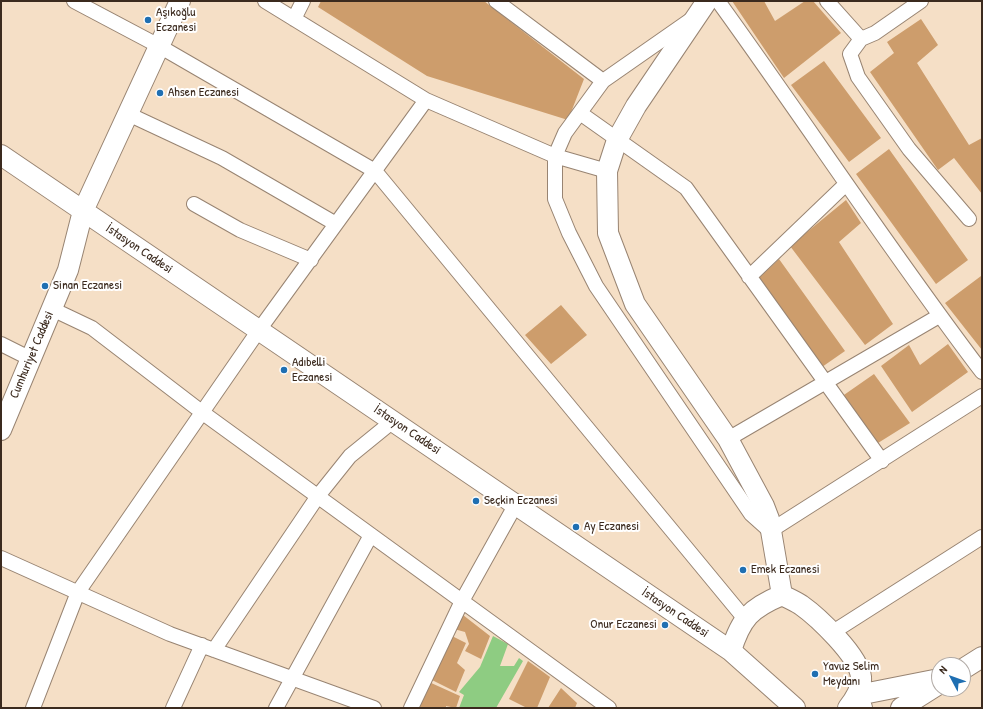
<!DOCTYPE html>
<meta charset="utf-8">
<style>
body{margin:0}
#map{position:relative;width:983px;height:709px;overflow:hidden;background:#f5dfc6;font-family:"Patrick Hand",sans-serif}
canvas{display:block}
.frame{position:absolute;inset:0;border:2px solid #3b2a1e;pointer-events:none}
.north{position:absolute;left:931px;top:657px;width:40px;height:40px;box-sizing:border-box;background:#fff;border:1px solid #b1aaa5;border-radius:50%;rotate:311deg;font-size:11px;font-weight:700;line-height:16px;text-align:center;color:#3b2a1e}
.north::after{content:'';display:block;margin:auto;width:14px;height:18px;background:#1f6fb2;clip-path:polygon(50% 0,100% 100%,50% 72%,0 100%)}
</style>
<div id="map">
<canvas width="983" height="709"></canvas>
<div class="frame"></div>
<div class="north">N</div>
</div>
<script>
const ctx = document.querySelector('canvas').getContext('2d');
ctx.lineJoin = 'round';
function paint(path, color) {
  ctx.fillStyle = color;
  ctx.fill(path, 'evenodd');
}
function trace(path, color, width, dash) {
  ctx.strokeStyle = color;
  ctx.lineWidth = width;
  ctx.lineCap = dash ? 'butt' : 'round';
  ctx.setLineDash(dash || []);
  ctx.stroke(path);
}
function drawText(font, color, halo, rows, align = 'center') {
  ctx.font = font + ' "Patrick Hand",sans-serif';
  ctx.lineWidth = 4;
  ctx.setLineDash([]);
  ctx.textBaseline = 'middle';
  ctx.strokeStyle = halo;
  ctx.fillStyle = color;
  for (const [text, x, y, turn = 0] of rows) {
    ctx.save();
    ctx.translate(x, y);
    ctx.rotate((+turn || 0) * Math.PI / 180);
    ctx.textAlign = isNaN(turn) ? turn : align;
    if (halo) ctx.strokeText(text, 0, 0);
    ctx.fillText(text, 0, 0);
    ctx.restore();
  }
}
paint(new Path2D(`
 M493 636 508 644 500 666H514L519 658 523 661 496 708H459L464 695 459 692 480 667Z`), '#8ecc82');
paint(new Path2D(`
 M321 1H484L584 79 568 120 427 76 318 7Z
 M732 1H764L775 21 805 1H813L841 33 784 78Z
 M921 19 938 45 917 63 969 145 982 138V194L954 158 938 170 870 72 894 53 887 42Z
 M824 61 881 138 849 162 791 85Z
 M889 149 968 260 936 284 856 174Z
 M846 200 861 223 839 242 893 324 865 345 790 246Z
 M779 259 845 351 822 367 758 279Z
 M981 276 982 277V350L945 303Z
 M561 305 587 335 551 364 525 335Z
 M948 344 968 372 912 412 881 366 909 345 920 365Z
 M874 374 910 423 878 443 841 397Z
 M463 615 490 636 481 659 465 651 469 644 465 632 454 629Z
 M452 636 466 643 457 663 465 670 456 692 432 680Z
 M528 661 550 677 537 708H527L509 699Z
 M429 682 460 696 456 708 446 706V708H417Z
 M561 688 577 703 575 708H548Z`), '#cd9d6c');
const street = new Path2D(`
 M74 1 159 46 375 171 745 619
 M265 1 426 100 555 156 607 171
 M496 1 603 81
 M718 1C807 124 890 251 982 372
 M827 1 861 39
 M921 1 875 33 861 39 850 54 858 77 909 149 969 219
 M294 19 303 1
 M689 21 603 81 565 133 555 156V199L569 233 596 286 751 514 770 531 982 396
 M580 113 686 188 882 461
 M128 114 222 158 336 224
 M194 204 240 230 311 260
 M749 277 846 184
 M52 309 92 328 203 413 609 708
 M1 344 31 359
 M728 439 939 316
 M1 558 170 634 374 708
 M833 632 982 537
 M214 650 318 496 350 456 393 421
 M33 708 78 592 259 330 426 100
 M173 708 202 645
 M276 708 371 535
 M411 708 462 601 516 504`);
const secondary = new Path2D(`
 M707 1 636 106 617 140 607 171 608 233 635 304 728 439 764 506 769 519 782 595
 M1 155 731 651
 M1 430 68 270 83 211 180 1
 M963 669 982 657
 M795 708 731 651C741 618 751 608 782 595 788 598 795 601 801 605 818 617 859 656 861 677 862 689 855 699 848 708
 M862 708 858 695 939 679
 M901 708 939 684`);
trace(street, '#988472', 16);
trace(secondary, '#988472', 22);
trace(street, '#fff', 14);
trace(secondary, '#fff', 20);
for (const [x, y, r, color] of [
 [148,20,4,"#1f6fb2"],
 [160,93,4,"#1f6fb2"],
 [45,286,4,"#1f6fb2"],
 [284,370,4,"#1f6fb2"],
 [476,501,4,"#1f6fb2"],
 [576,527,4,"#1f6fb2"],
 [743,570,4,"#1f6fb2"],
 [665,625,4,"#1f6fb2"],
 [815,674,4,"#1f6fb2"]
]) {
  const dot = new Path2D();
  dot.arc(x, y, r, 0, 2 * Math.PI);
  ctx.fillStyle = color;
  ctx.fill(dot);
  trace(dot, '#fff', 1.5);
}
drawText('13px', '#3b2a1e', '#fff', [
 ["Aşıkoğlu",156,13],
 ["Eczanesi",156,28],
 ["Ahsen Eczanesi",168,93],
 ["Sinan Eczanesi",53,286],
 ["Adıbelli",292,363],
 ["Eczanesi",292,378],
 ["Seçkin Eczanesi",484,501],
 ["Ay Eczanesi",584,527],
 ["Emek Eczanesi",751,570],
 ["Onur Eczanesi",657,625,"right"],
 ["Yavuz Selim",823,667],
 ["Meydanı",823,682]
], 'left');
drawText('13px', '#3b2a1e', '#fff', [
 ["İstasyon Caddesi",139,249,34],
 ["Cumhuriyet Caddesi",32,355,-67],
 ["İstasyon Caddesi",407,430,34],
 ["İstasyon Caddesi",675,613,34]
]);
</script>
